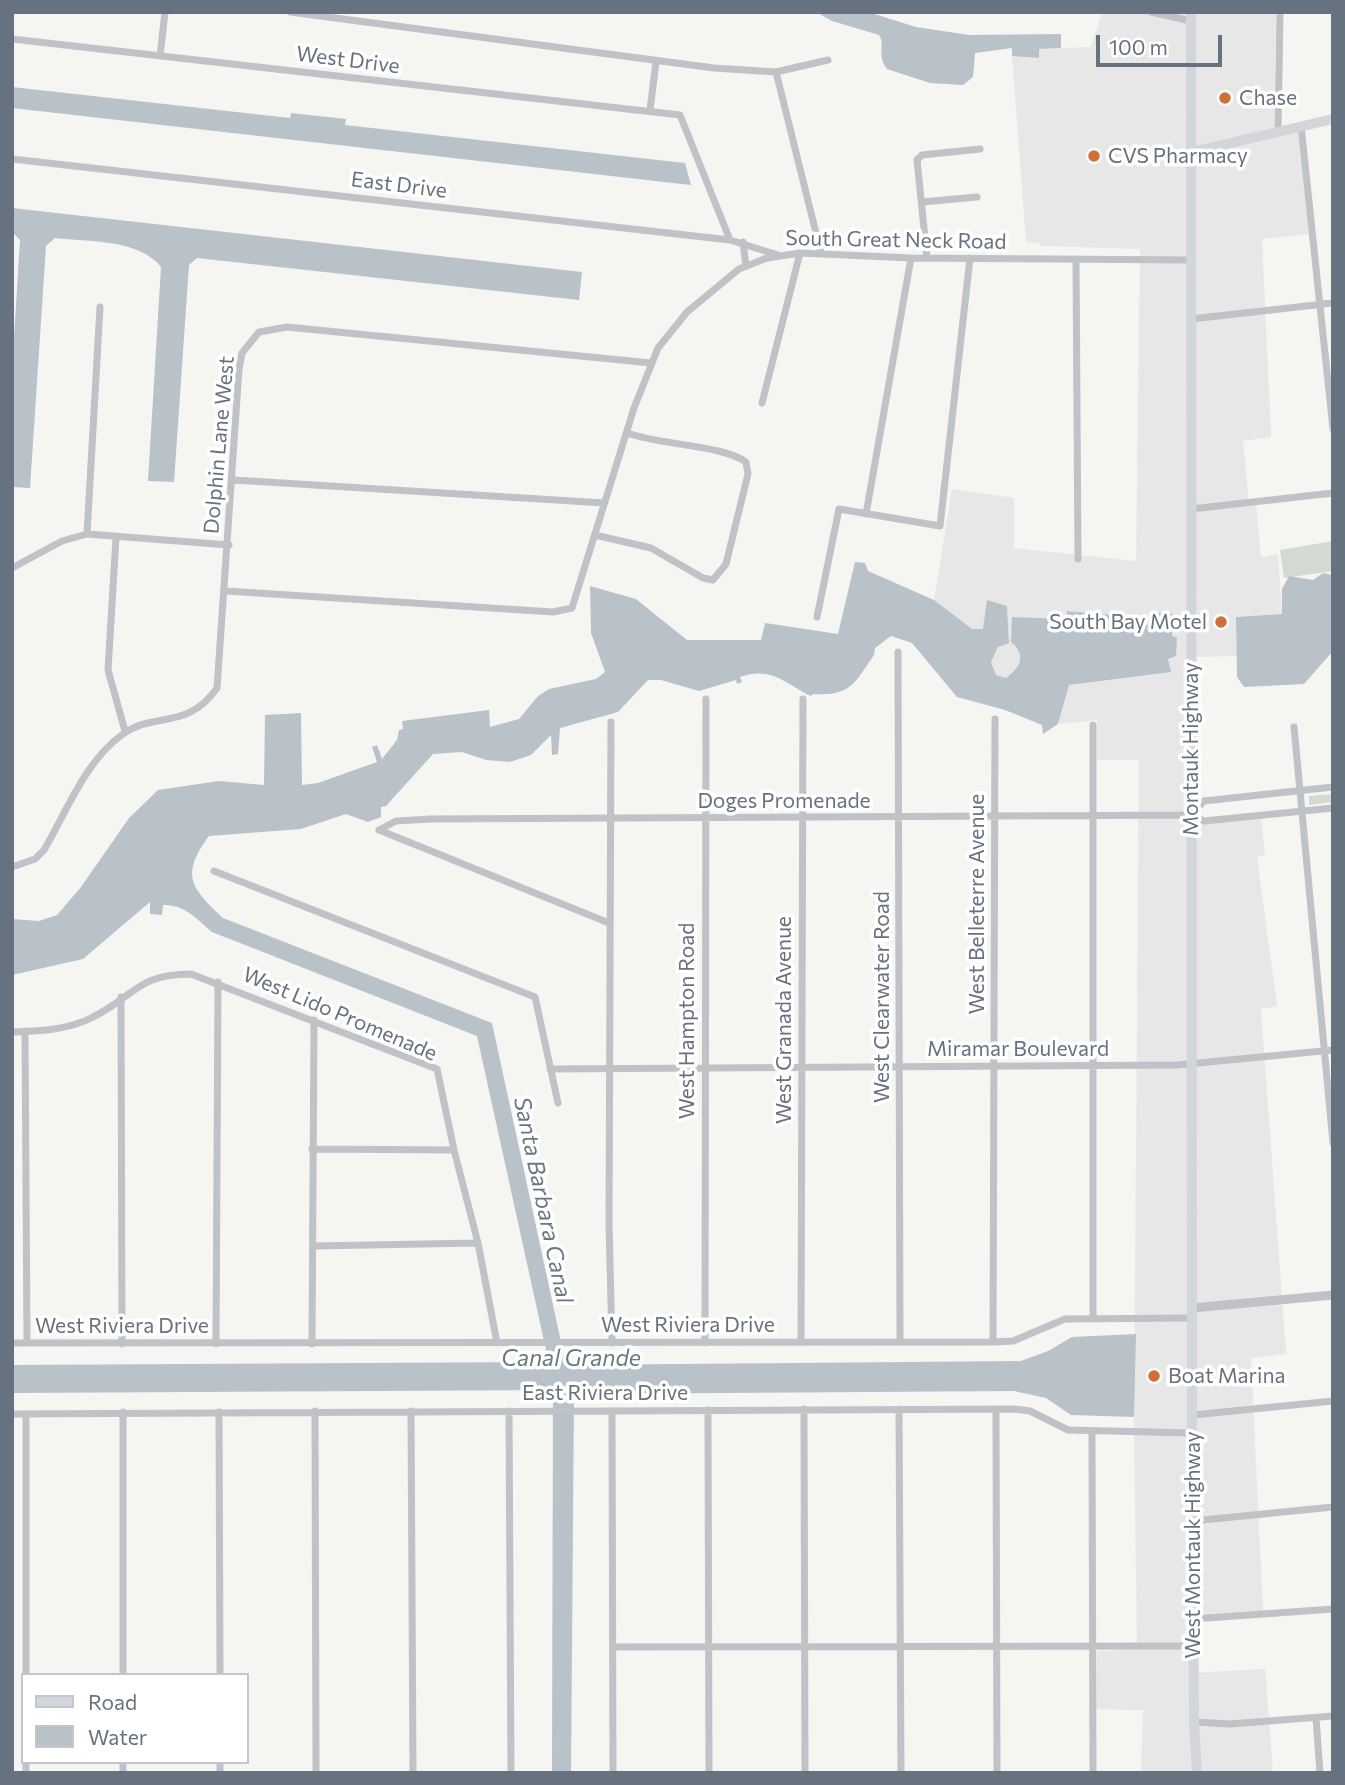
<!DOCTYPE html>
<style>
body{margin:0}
#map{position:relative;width:1345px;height:1785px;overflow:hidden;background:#f5f5f2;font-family:Commissioner,sans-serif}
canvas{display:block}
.frame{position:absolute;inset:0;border:14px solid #677281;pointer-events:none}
.legend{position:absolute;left:21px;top:1673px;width:228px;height:91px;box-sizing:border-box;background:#fff;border:2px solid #c2c7cd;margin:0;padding:9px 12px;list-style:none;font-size:21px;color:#677281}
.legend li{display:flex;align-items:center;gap:14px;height:35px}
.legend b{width:35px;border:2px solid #c2c7cd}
.scale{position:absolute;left:1096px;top:35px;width:126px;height:32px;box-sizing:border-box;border:4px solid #677281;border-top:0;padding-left:9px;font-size:21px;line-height:24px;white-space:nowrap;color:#677281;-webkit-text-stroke:5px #fff;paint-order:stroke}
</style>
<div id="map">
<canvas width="1345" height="1785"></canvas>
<div class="frame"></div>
<ul class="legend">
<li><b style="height:9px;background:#d2d5da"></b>Road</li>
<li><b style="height:19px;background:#b9c2c8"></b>Water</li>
</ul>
<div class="scale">100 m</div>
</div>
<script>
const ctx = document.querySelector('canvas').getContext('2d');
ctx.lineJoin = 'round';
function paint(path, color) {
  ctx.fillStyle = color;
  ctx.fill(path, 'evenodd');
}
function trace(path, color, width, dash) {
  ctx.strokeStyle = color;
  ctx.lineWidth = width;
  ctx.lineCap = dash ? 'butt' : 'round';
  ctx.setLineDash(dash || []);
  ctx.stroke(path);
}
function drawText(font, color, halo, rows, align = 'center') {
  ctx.font = font + ' Commissioner,sans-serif';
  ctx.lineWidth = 7;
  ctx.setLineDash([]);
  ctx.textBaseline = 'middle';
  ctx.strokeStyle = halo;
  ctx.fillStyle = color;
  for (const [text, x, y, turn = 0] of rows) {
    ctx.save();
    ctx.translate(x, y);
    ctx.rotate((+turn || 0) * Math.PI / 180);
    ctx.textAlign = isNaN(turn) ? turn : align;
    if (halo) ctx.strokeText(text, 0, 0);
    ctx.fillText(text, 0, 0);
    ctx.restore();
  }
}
paint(new Path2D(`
 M1102 12H1276L1274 137 1298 130 1309 234 1262 239 1271 437 1243 441 1249 504H1256L1261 557 1278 554 1282 614 1236 617 1237 656 1190 657 1188 825 1261 819 1265 855 1257 857 1277 1006 1261 1009 1286 1354 1251 1358 1263 1612 1191 1617 1192 1673 1265 1669 1273 1773H1141L1143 1710 1096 1709 1097 1651 1137 1650 1134 1417 1139 760H1097V720L1058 724 1069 685 1170 672 1168 658 1176 656 1172 637 1173 615 1150 625 1126 623 1127 616 1068 611 1067 619 1012 617 1021 660 1017 670 1006 678 996 675 991 662 998 647 1009 642 1007 606 983 630 971 629 934 600 952 489 1014 498V548L1136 561 1140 249 1040 246 1039 243 1026 242 1012 56 1039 57 1038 49 1091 47Z`), '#e6e7e6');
paint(new Path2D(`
 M1333 541V571L1284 578 1280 550Z
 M1333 794V802L1309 805V796Z`), '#d4dad2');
paint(new Path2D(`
 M816 12H868L916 27 969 35 1061 34V48L1039 49V58L1012 56V48L975 53 973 77 963 85 930 83 887 69C876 54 886 46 879 35L832 21Z
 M12 87 290 118 291 113 346 119 345 125 685 163 691 185 12 108Z
 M12 208 582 272 579 300 197 258 189 265 174 482 148 481 161 267C139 239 89 242 55 238L46 246 30 488 12 487V370L20 240 12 232Z
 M855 562 865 563 868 571 934 600 972 629H983L987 600 1007 606 1009 643 998 647 991 662 996 675 1006 678C1020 668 1027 655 1011 642L1012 617 1066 619 1067 611 1127 616V623L1150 625 1152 612 1173 614 1172 636 1177 638 1176 656 1168 659 1171 672 1069 685 1058 724 1043 734 1042 725 1005 710 957 697 912 643 891 636 875 648 874 655C854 684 851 696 813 694L811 696C784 683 772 666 740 677L742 682 737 684 736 680 699 691 661 680H648L618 712 560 728 558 754 552 755 551 735 531 755 510 762 486 760 462 752 433 754 386 806 381 807V817L368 822 346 814 301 829 209 836C180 875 191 888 223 918L492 1023 566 1365 1021 1361 1048 1351 1072 1337 1136 1334 1134 1417 1071 1415 1046 1398 1014 1391 574 1394 571 1773H552L553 1390 12 1393V1365L538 1362 546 1350 477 1036 212 932C197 919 184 904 163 905L162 915 150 914V902L83 959 12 975V919L39 921 57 915 81 887 129 818 158 790 219 781 264 785 265 715 301 713 302 785 318 783 377 762 372 747 377 745 382 759 397 740 399 730 403 729 402 721 489 710 490 727 519 719 538 696 549 689 596 679 605 672 591 633 590 586 636 599 687 640H761L765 623 838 634Z
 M1323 573 1333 575V651L1304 684 1244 687 1237 677 1236 617 1282 614V589L1289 576 1313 580Z`), '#b9c2c8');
trace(new Path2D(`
 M290 12 714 68 776 72 828 60
 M1151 12 1191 21
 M12 39 680 115 730 240
 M160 56 165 12
 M776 72 821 253
 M650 110 656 62
 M1301 126 1333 429
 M1278 131 1280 12
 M12 159 730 240 778 255
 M922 202 977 197
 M743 242 746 266
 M927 258 917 160 922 155 980 149
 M1076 259 1078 559
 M1191 319 1333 303
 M762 403 800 253
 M234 480 604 503
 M1191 509 1333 493
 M866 514 911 258
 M87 534 100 307
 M595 535 651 548 703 578 713 580 726 564 748 474 746 462C722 445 660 445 627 433
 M116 538 108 670 125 731
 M12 568 62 541 87 534 229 545
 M226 591 553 612 572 608 634 408 658 348 687 312 739 269 767 258 800 253 911 258 1190 260
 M817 617 839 509 940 526 970 258
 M898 652 900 1341
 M611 722 609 1223 612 1343
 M1093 725V1318
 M1294 727 1333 1143
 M1191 815 1204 801 1333 787
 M379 830 396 821 431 819 1191 815 1204 821 1333 808
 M379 830 609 923
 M12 867 35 859 44 850C67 811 85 761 123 734 155 711 187 731 217 688L239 369 242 353 259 332 287 327 651 363
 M214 871 535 997 558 1103
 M121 997 122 1344
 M25 1031 27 1343
 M12 1032C39 1031 69 1030 93 1017 135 996 137 974 191 974L437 1069 454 1150 478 1243 497 1343
 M550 1069 1177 1065 1333 1050
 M312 1149 454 1150
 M313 1246 478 1243
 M801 1342 803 699
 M993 1342 995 719
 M12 1343 993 1342 1013 1341 1065 1319 1192 1318
 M705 1343 706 699
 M216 1344 218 982
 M312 1344 314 1020
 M804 1409 805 1773
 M899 1409 901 1773
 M996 1409 997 1773
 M708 1410 709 1773
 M315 1411 316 1773
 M411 1411 413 1773
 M509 1411 511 1773
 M612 1411 613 1773
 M123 1412V1675
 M219 1412 220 1675
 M12 1414 1015 1409 1030 1411 1068 1430 1192 1433
 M26 1414V1675
 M1193 1415 1333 1401
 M1092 1432 1093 1773
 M1193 1521 1333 1507
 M1193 1619 1333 1609
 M613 1647 1193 1646
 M1316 1718 1320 1773
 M1194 1722 1230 1724 1333 1716
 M26 1762V1773
 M123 1762V1773
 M220 1762V1773`), '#bfc2c6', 7);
trace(new Path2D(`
 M1192 1308 1333 1295`), '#bfc2c6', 9);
trace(new Path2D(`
 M1192 152 1333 119`), '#d2d5da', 10);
trace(new Path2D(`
 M1191 12 1192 1433 1194 1722 1197 1773`), '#d2d5da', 10);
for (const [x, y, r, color] of [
 [1225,98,7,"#d36e35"],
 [1094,156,7,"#d36e35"],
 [1221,622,7,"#d36e35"],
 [1154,1376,7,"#d36e35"]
]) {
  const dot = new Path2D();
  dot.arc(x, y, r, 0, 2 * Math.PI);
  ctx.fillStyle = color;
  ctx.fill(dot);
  trace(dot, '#fff', 2.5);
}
drawText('21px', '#677281', '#fff', [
 ["West Drive",348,60,7],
 ["East Drive",399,185,7],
 ["South Great Neck Road",896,240,1],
 ["Dolphin Lane West",219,445,-85],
 ["Montauk Highway",1191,749,-90],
 ["Doges Promenade",784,801],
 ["West Belleterre Avenue",977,904,-90],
 ["West Clearwater Road",882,997,-90],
 ["West Lido Promenade",340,1014,23],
 ["West Granada Avenue",784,1020,-90],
 ["West Hampton Road",687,1021,-90],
 ["Miramar Boulevard",1018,1049],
 ["West Riviera Drive",688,1325],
 ["West Riviera Drive",122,1326],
 ["East Riviera Drive",605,1393],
 ["West Montauk Highway",1193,1545,-90]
]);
drawText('21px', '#677281', '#fff', [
 ["Chase",1239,98],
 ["CVS Pharmacy",1108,156],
 ["South Bay Motel",1207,622,"right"],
 ["Boat Marina",1168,1376]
], 'left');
drawText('italic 23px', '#687984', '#fff', [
 ["Santa Barbara Canal",543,1200,78],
 ["Canal Grande",571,1358]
]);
</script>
